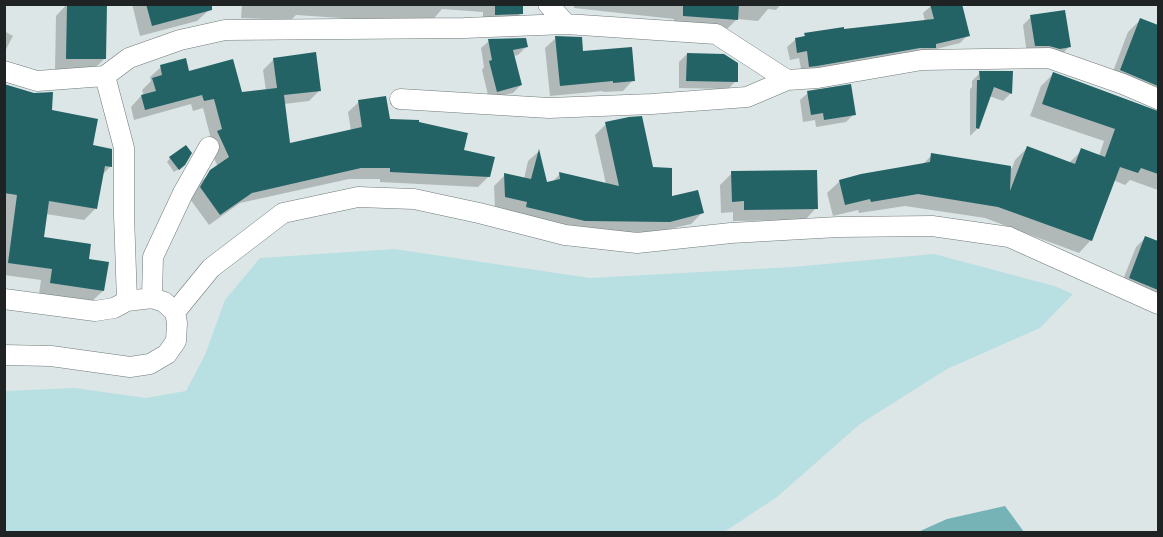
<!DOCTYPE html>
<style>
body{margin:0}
#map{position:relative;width:1163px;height:537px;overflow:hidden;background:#dde6e7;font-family:"Crimson Pro",serif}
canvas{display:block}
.frame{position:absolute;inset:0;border:6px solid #1f2323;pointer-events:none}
</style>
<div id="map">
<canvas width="1163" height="537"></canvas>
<div class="frame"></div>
</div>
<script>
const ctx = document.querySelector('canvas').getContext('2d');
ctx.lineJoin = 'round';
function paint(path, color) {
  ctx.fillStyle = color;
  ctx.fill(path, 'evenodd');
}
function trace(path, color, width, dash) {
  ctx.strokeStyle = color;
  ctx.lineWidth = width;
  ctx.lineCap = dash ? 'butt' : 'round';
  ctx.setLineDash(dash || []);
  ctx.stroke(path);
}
paint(new Path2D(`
 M394 249 590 278 793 267 934 254 1054 286 1073 294 1040 328 947 369 860 424 777 497 724 532H5V391L75 388 146 398 186 391 205 355 225 300 260 258Z`), '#b8dfe1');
paint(new Path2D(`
 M1005 506 1024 532H918L947 519Z`), '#75b3b6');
paint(new Path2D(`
 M67 4 104 59 93 70H55L56 16Z
 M132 4H207L209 10 197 21 140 36Z
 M242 4H522L521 13 508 26 483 27V12L442 9 429 24 296 15 291 20 241 18Z
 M574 4H781L776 10 768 9 758 21 737 19 727 29 686 26 674 23V19L574 8Z
 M931 6 968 35 960 43 932 50 802 74 799 58 790 60 787 47 795 40 801 39 805 35 925 21 923 13Z
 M1031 17 1069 47 1061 55 1027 54 1023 25Z
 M1140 20 1158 27V108L1109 82 1128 32Z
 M4 31 13 36 4 53Z
 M556 38 582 52 633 80 623 91 603 92V91L550 96 545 48Z
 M489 41 526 47 518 55 513 56 521 85 513 93 489 99 482 70 484 67 481 48Z
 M687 54 736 81 728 89 679 88V62Z
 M274 59 320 90 309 101 284 104 289 145 351 131 348 112 359 102 388 120 462 151 489 176 478 187 380 182V179H349L240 203 209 225 190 199 199 183 218 167 207 143 211 139 203 108 193 111 191 104 134 120 131 107 141 96H144L142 90 151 81 150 77 161 67 188 73 241 94 266 91 263 70Z
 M980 73 1011 93 1003 101 989 96 978 128 970 136V89L972 87V81Z
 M1053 74 1151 132 1158 135V190L1130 180 1125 185 1113 180 1091 240 1079 253 985 218 905 206 859 213 858 210 833 216 827 193 840 181 922 165 932 155 1012 168 1015 160 1027 148 1069 163 1082 150 1099 156 1104 141 1030 116 1041 86Z
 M808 93 854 114 846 122 816 127 815 120 803 122 800 100Z
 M51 112 91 147 111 166 102 175 95 209 84 220 46 214 43 238 88 260 103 291 91 302 39 294 41 280 4 275V222L6 206H4V135Z
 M606 124 652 169 670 198 702 213 691 224 657 232H574L495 208 494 186 505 175 524 179 528 161 538 152 546 183H551L560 174 606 184 595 135Z
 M170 158 179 169 174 172 167 162Z
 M732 173 816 208 805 220 733 221V212L721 213 720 185Z
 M1146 237 1158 242 1154 254 1158 256V300L1120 287 1136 247Z`), '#0003');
paint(new Path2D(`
 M67 4H107L106 59H66Z
 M146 4H212V10L152 26Z
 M495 4H523V14L495 15Z
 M683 4H739L738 20 683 16Z
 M930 4H962L970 36 936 44V48H920L817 66 809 67 807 51 797 53 795 38 805 36 804 33 844 27V29L934 19Z
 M1065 10 1071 47 1060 49 1049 46H1035L1030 15Z
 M1140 18 1158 25V86L1120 70Z
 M555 36 582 37 583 51 632 47 635 81 613 83V81L560 86Z
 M526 38 528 47 513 50 522 85 497 92 489 61 492 60 488 39Z
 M316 52 321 91 284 95 290 143 362 127 358 100 386 96 390 119 419 120V122L468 133 464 150 495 157 490 177 390 172V168H361L252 193 220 215 200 187 210 170 229 157 217 131 222 129 214 99 204 101 202 95 145 110 141 95 156 91 152 78 162 75 160 65 186 58 189 71 233 59 242 92 277 88 273 58Z
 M687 53 724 54 738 63V82L686 81Z
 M979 71H1013L1012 94 994 87 979 129 976 128 977 80H980Z
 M1053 72 1158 111V174L1141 168 1138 173 1120 167 1092 241 998 207 918 194 871 202 870 199 845 205 839 180 861 174 930 162 931 153 1011 166 1010 191 1027 146 1075 164 1081 148 1105 157 1115 129 1042 104Z
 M4 84 34 93 53 92 52 110 98 119 93 145 112 149V167L105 166 97 209 49 201 44 237 91 244 89 259 109 262 104 291 50 283 52 269 8 263 17 195 4 193Z
 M851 84 856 115 824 120 823 113 811 115 807 91Z
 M642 116 653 167 672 168V196L698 190 704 213 670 222 585 221 526 207 527 202 505 197 504 173 531 179 539 149 547 182 560 179 559 172 619 186 605 122 629 117Z
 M186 145 192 153 185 165 179 170 169 157Z
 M817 170 818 209 744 210V201L732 202 731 171Z
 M1145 236 1158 241V290L1129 278Z`), '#236366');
const minor = new Path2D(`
 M548 4 566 24
 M4 71 37 81 105 76
 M400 99 549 108 652 104 747 97 787 80 818 78 922 60 1049 58 1123 84 1158 99
 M152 298 153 257 183 193 209 147
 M4 299 95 311 114 308 127 301 152 298 164 302 175 312 177 323 176 341 167 354 150 364 130 367 51 356 4 355
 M127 301 124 215V148L105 76 129 58 180 40 225 30 464 28 566 24 716 34 787 80
 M175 312 211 268 283 213 358 197 414 199 479 213 565 235 637 243 731 233 838 227 932 226 1009 237 1158 304`);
trace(minor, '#707979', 21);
trace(minor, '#fff', 20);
</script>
